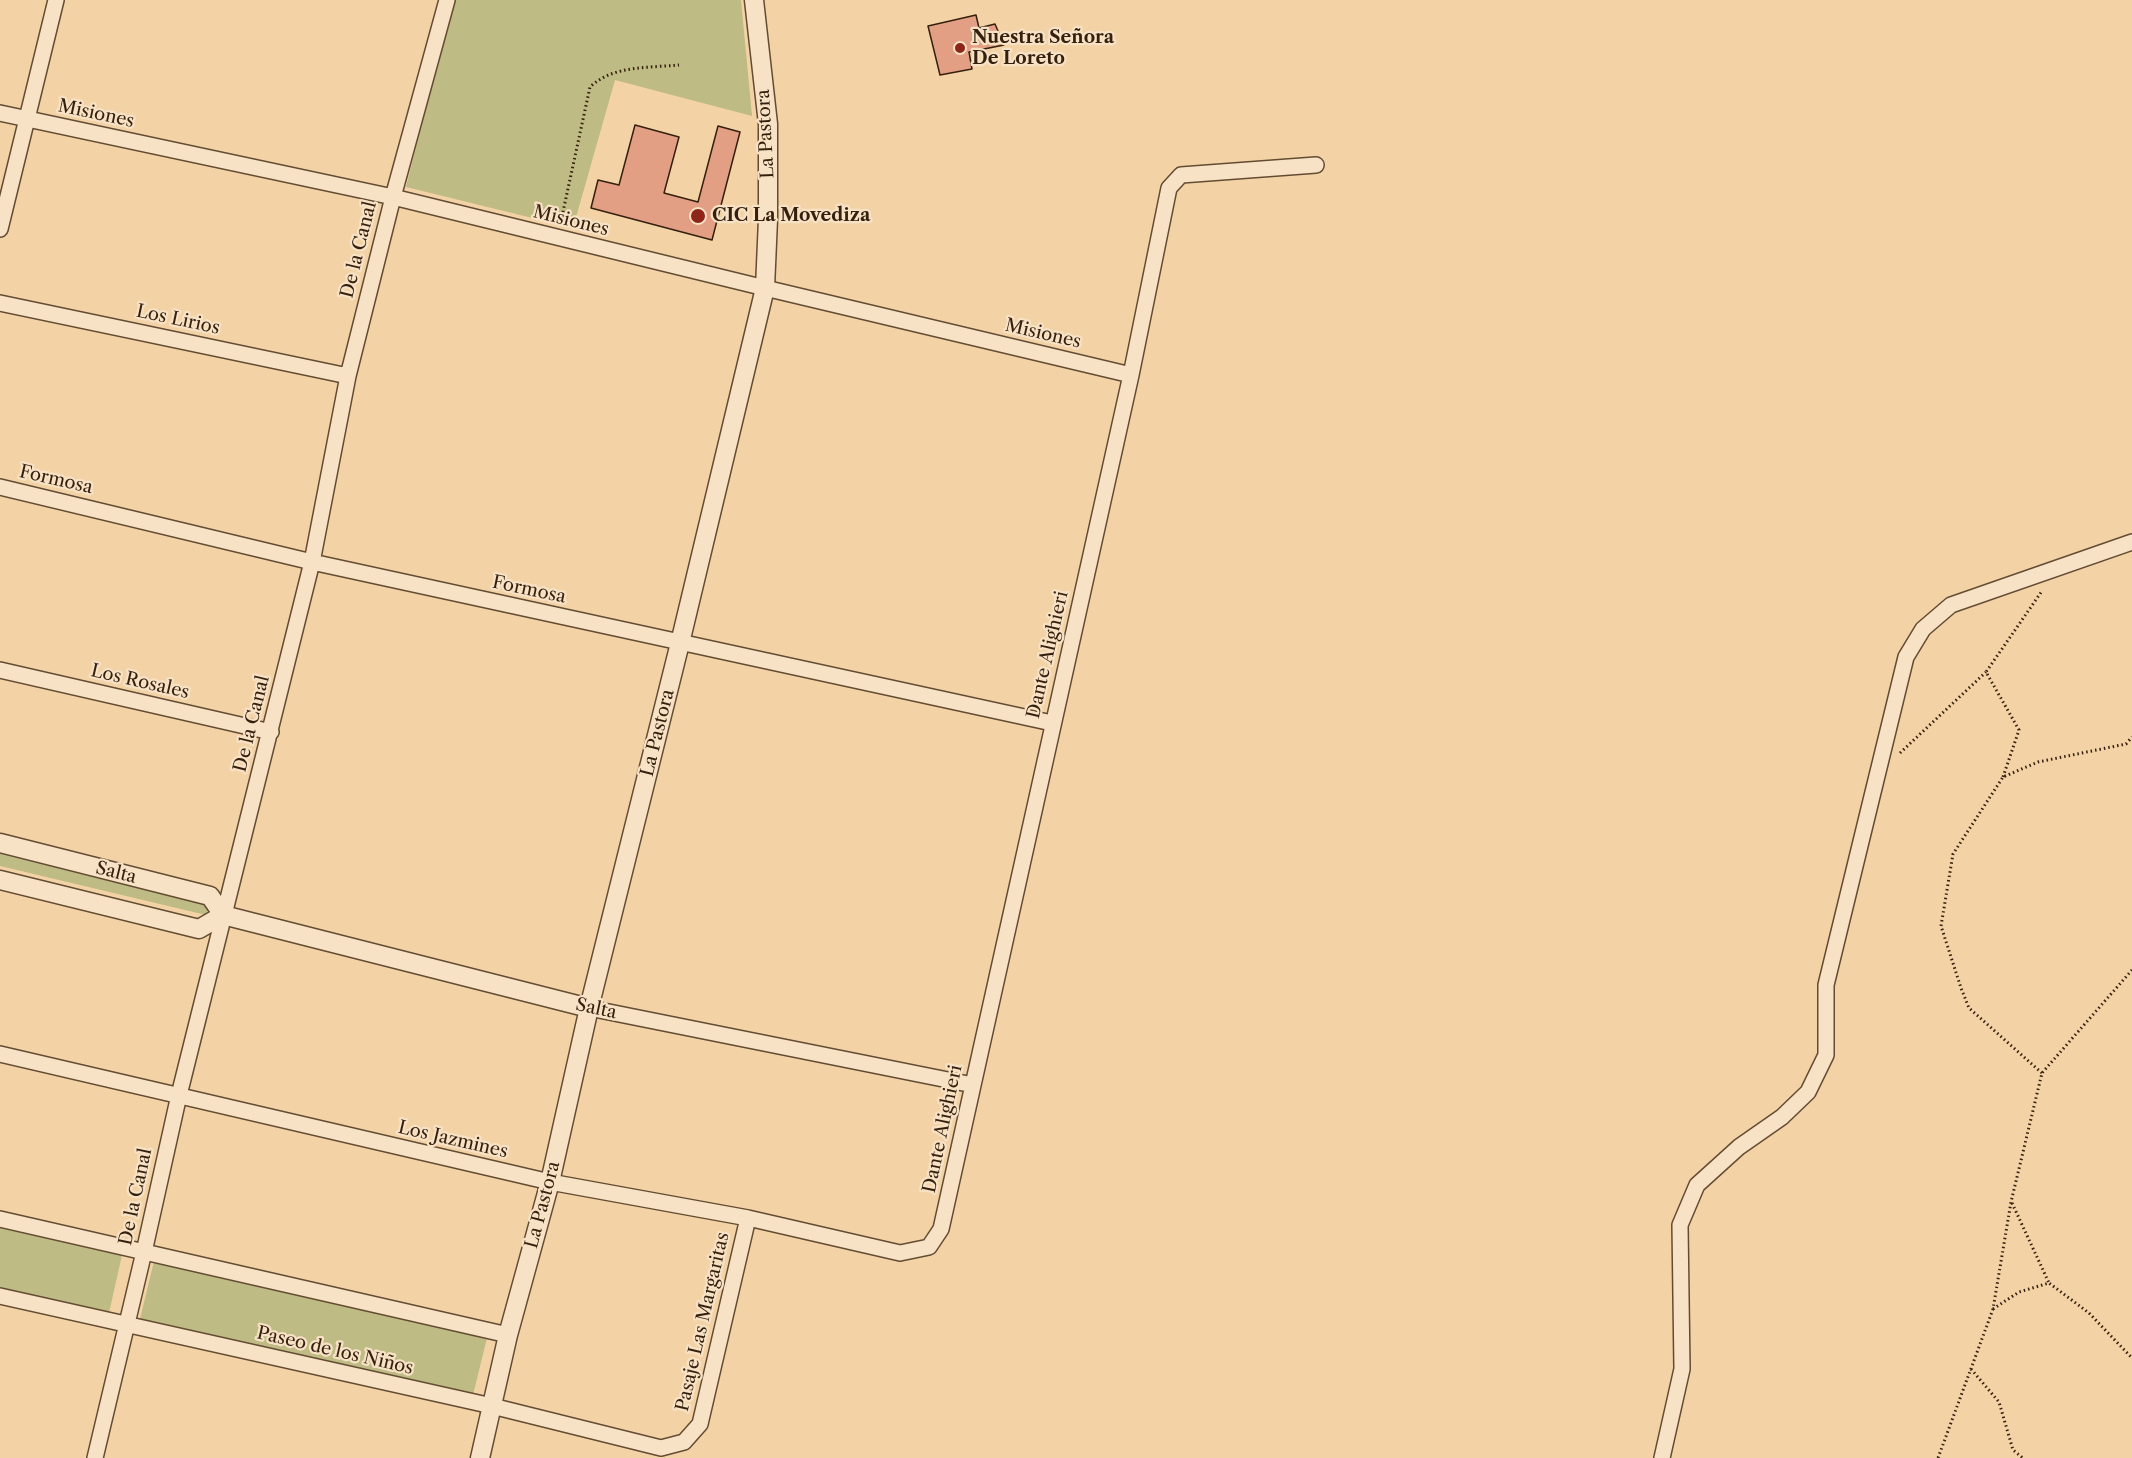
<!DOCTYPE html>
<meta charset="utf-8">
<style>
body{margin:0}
canvas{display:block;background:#f3d3a6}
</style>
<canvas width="2132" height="1458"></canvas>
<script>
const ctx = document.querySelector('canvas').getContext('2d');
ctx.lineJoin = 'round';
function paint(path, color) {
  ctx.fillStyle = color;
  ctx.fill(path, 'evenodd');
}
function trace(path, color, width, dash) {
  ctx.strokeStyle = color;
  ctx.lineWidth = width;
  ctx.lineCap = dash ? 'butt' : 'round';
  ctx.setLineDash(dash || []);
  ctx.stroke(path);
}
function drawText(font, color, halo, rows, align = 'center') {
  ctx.font = font + ' "Libre Caslon Text",serif';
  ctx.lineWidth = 4.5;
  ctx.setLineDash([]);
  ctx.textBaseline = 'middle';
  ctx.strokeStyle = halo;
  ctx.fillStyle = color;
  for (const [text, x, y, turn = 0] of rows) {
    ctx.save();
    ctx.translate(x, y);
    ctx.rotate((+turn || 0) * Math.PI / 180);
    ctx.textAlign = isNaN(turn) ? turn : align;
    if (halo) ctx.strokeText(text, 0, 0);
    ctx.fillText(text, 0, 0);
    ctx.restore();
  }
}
paint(new Path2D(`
 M453 0H741L752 116 615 80 573 228 406 187Z
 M0 853 209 903 206 915 0 866Z
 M0 1227 122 1255 109 1313 0 1288Z
 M154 1261 487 1338 473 1395 140 1319Z`), '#bebb84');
const building = new Path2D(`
 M976 15 979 28 995 24 1004 45 969 52 972 69 940 75 928 26Z
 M635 125 679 137 664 193 698 202 718 126 740 132 712 240 591 208 598 180 619 185Z`);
paint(building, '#e29f84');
trace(building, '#351f0d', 1.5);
const minor = new Path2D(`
 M0 113 393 197 765 288 1131 375
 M0 229 56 0
 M0 303 348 376
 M0 487 312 562 1052 723
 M0 670 271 732
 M589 1008 973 1085
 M0 1054 550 1182 748 1218 900 1253 929 1247 941 1229 1131 375 1169 188 1181 175 1316 165
 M0 1219 508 1335
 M0 1296 492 1406 661 1448 684 1442 700 1424 748 1218
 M95 1458 144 1252 179 1095 312 562 348 376 393 197 447 0
 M1662 1458 1682 1369 1680 1225 1697 1185 1739 1147 1782 1117 1808 1092 1826 1055V985L1906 657 1923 629 1951 605 2132 542`);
const tertiary = new Path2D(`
 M0 843 210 896 223 915 589 1008
 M0 880 199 929 223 915
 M480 1458 508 1335 550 1182 589 1008 680 643 765 288 768 219V124L754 0`);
trace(minor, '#644c33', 18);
trace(tertiary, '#644c33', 21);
trace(new Path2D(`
 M561 221 590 87C613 65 649 68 679 65
 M1900 753 1986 672
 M2003 777 2019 730 1986 672 2042 591
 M2042 1073 1969 1008 1961 988 1941 926 1953 854 2003 777 2038 762 2126 744 2132 737
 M2012 1203 2049 1283
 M1993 1309 2019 1292 2049 1283 2089 1313 2132 1358
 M1971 1369 1999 1402 2013 1450 2023 1458
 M1938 1458 1993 1309 2011 1202 2042 1073 2132 970`), '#351f0d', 3, [1.5, 3]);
trace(minor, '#f7e2c5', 15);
trace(tertiary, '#f7e2c5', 18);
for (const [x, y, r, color] of [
 [960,48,6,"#8f2418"],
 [698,216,8,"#8f2418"]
]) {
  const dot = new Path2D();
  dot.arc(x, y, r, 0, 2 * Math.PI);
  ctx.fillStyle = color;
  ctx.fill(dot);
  trace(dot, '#f7e2c5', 2);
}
drawText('bold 18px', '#351f0d', '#f7e2c5', [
 ["Nuestra Señora",972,38],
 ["De Loreto",972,59],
 ["CIC La Movediza",712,216]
], 'left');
drawText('18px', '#351f0d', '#f7e2c5', [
 ["Misiones",96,114,12],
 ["La Pastora",766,134,-93],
 ["Misiones",571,221,14],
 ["De la Canal",359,250,-76],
 ["Los Lirios",178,320,12],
 ["Misiones",1043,334,13],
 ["Formosa",56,480,13],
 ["Formosa",529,590,12],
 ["Dante Alighieri",1048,655,-77],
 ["Los Rosales",140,682,13],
 ["De la Canal",252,724,-76],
 ["La Pastora",658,733,-76],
 ["Salta",116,873,14],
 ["Salta",596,1009,12],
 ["Dante Alighieri",943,1129,-78],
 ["Los Jazmines",453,1140,13],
 ["De la Canal",136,1197,-78],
 ["La Pastora",543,1205,-75],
 ["Pasaje Las Margaritas",703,1322,-77],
 ["Paseo de los Niños",335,1351,13]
]);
</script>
